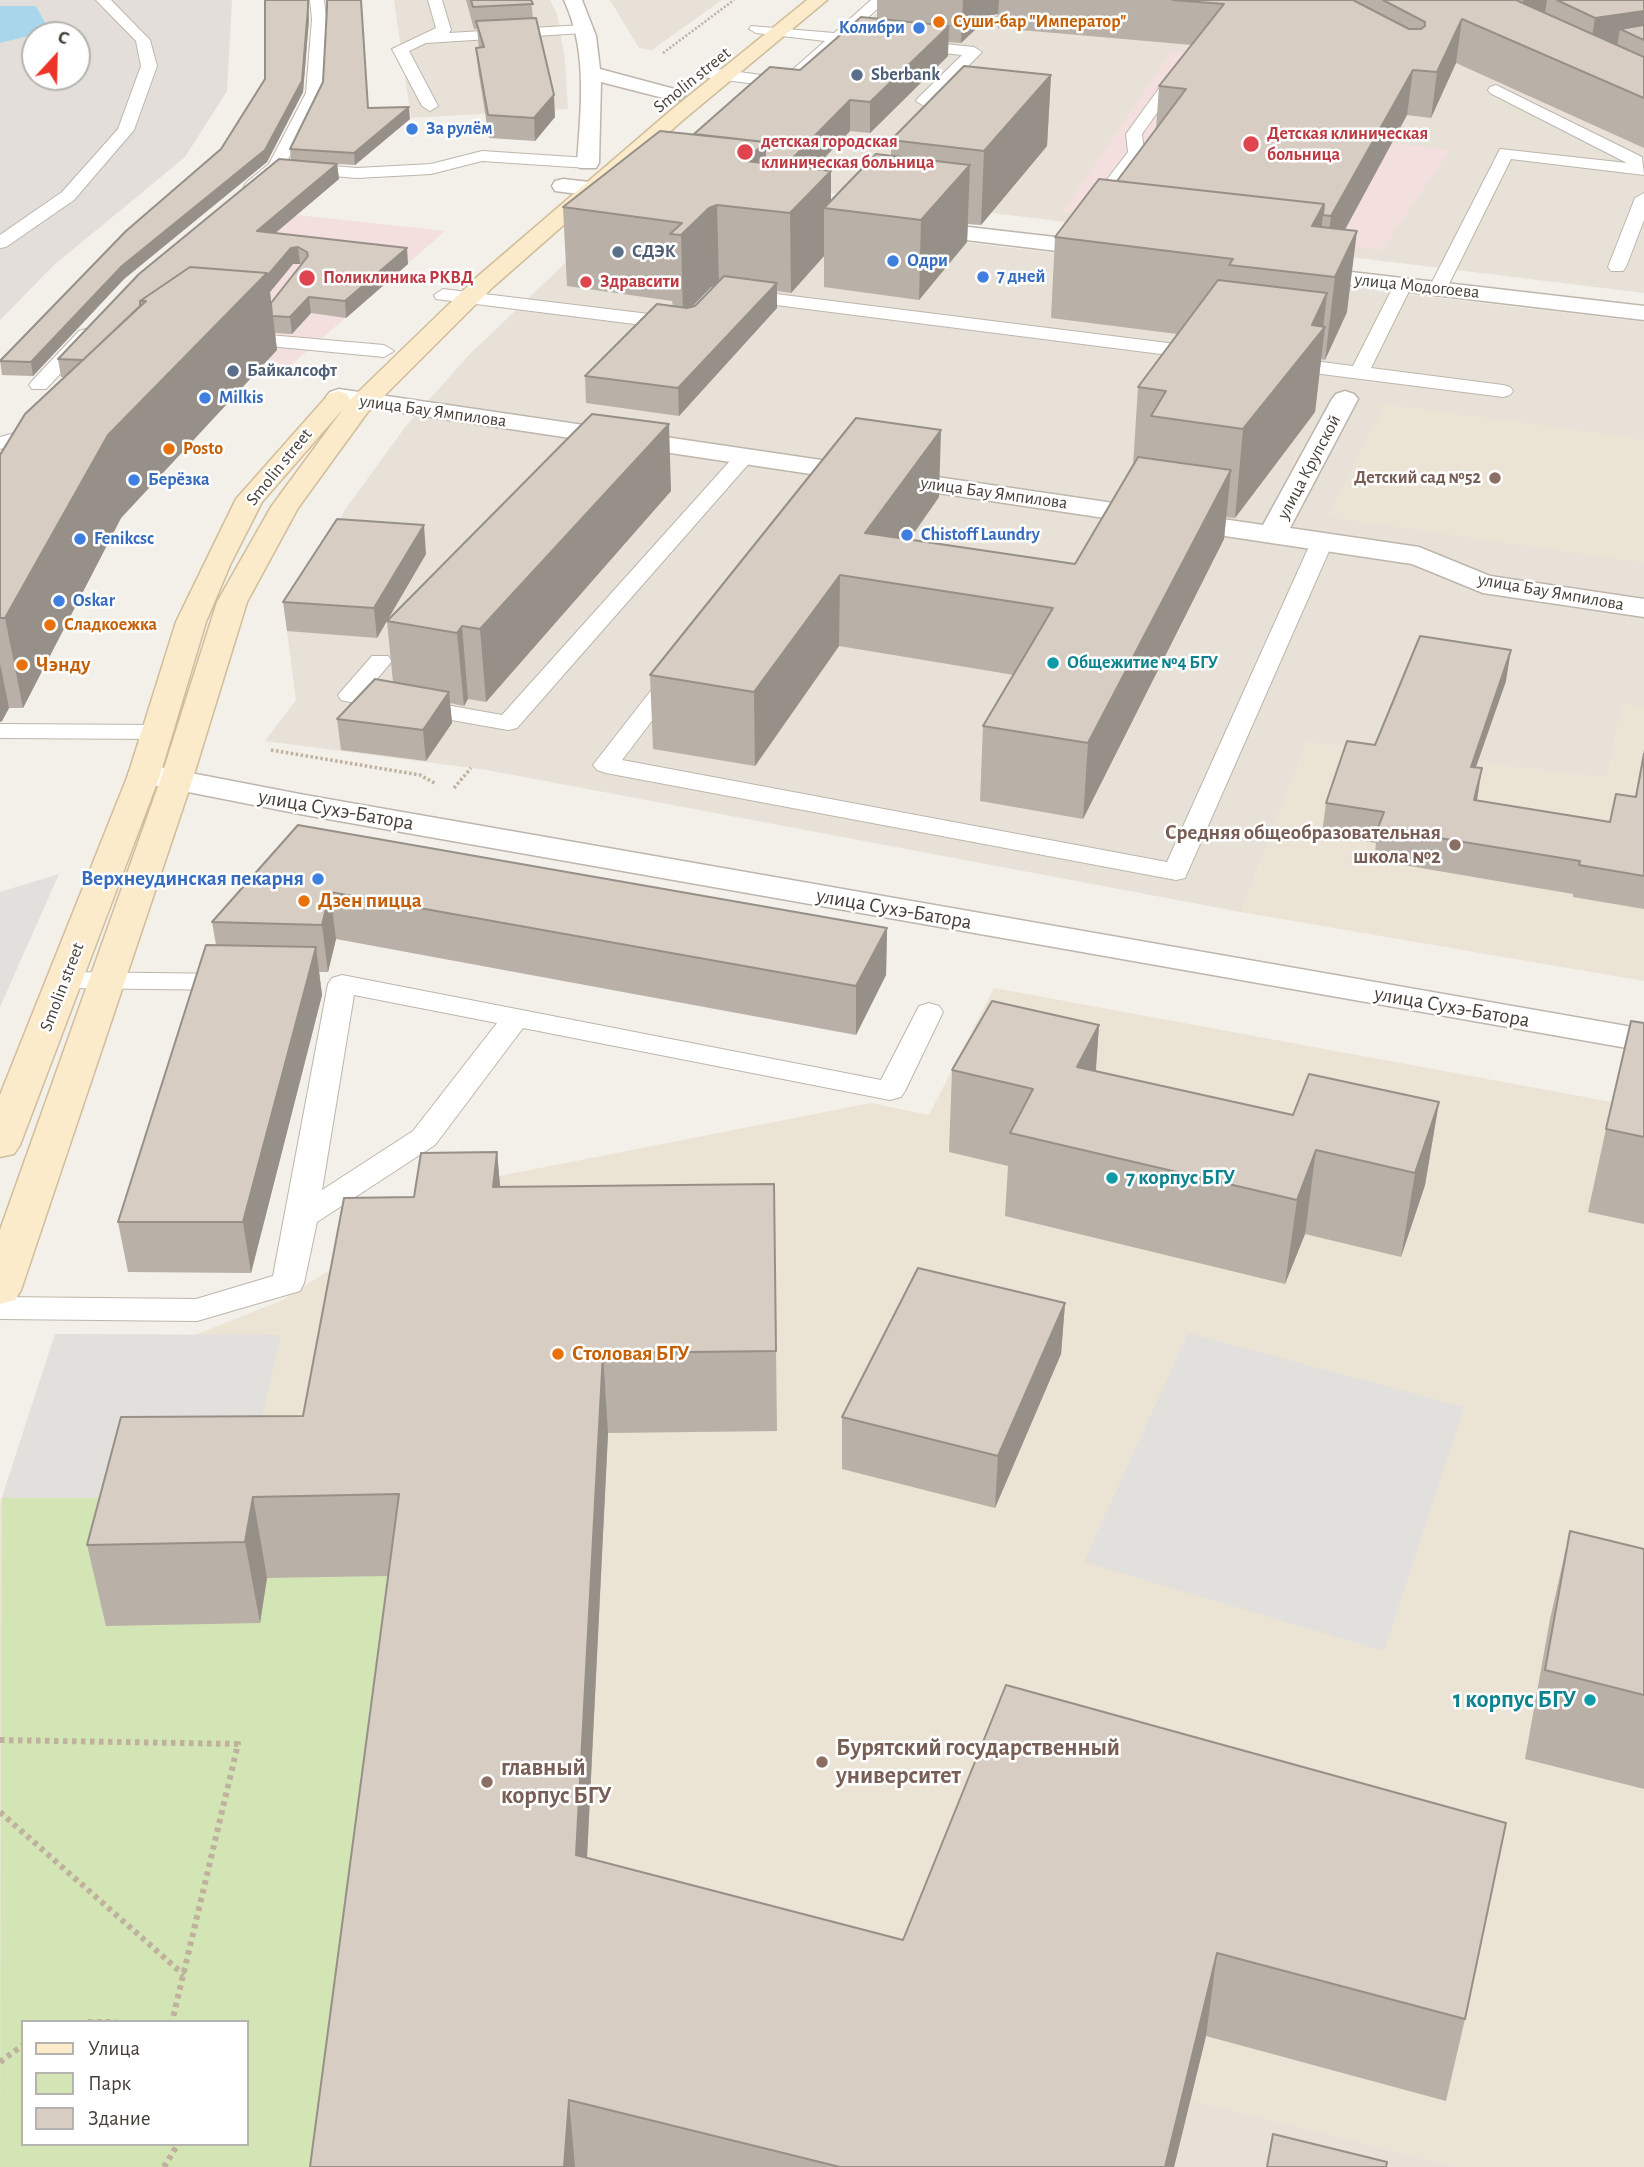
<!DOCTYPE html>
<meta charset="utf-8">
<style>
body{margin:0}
#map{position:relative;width:1644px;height:2167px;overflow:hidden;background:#f3efe9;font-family:"Alegreya Sans",sans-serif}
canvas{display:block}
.legend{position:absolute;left:21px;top:2020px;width:228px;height:126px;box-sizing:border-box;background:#fff;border:2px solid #b5b3af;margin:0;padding:9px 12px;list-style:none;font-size:21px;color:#474038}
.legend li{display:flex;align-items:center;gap:14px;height:35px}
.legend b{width:35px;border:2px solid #b5b3af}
.north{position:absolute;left:21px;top:21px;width:70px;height:70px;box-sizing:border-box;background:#fff;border:2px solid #b5b3af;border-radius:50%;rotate:22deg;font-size:19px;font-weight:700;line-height:28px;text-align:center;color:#474038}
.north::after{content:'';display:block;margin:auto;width:24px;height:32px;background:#ec3528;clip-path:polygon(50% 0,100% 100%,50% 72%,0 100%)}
</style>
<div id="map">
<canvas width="1644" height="2167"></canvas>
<ul class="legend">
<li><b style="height:9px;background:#fbebcb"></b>Улица</li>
<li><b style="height:19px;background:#d3e5b5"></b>Парк</li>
<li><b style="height:19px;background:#d7cdc2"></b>Здание</li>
</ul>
<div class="north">С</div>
</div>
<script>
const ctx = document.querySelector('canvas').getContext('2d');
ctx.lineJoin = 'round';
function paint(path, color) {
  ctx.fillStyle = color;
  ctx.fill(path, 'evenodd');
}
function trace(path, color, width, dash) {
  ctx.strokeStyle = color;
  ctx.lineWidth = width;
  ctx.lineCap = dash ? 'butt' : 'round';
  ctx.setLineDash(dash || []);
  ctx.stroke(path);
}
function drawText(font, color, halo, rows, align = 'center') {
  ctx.font = font + ' "Alegreya Sans",sans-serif';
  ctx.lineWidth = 5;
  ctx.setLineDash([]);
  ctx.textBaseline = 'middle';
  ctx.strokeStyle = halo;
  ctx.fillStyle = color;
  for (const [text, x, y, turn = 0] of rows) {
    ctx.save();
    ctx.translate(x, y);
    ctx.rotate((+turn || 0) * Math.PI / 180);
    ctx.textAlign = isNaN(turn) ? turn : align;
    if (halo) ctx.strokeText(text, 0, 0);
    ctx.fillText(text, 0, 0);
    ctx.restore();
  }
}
paint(new Path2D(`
 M394 0H550L557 14 565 60 568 109 411 118Z
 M610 0H722L652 50 639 48Z
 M891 0H1425L1644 108V293L667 173 796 87Z
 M628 203 1644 322V707L1622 705 1607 778 1307 742 1241 912 487 770 265 741 296 700 287 631 344 511 406 426 468 356Z
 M1190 2100 1457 2167H1174Z`), '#e7e1d7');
paint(new Path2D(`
 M0 0H232L227 91 185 157 53 266 0 320V43L50 31 36 6H0ZM35 35H77V77H35Z`), '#e3deda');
paint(new Path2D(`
 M1385 404 1644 439V563L1327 517Z
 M1622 704 1644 707V981L1241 912 1307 742 1607 778Z
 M994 988 1644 1108V2167H1457L1191 2101 1174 2167H0V1503L55 1334 195 1335 283 1300 464 1183 871 1103 929 1115ZM23 2022H247V2144H23Z`), '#ebe3d4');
paint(new Path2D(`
 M1172 51 1204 54 1338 137 1450 150 1382 250 1062 212Z
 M297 215 445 231 289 367 257 356 204 292Z`), '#f3dfdd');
paint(new Path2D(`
 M2 1498H138L260 1623 267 1578 409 1575 336 2167H0ZM23 2022H247V2144H23Z`), '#d3e5b5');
paint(new Path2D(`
 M59 874 0 1007V892Z
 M1188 1333 1464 1407 1384 1651 1084 1562Z
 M55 1334 281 1335 243 1498H2Z`), '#e2e0dd');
paint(new Path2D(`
 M0 6H36L50 31 0 43Z`), '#aad6ec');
const lane = new Path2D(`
 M96 0H111L150 40 157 66 134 130 74 200 6 247 0 248V235L62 192 118 129 141 66 136 41Z
 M310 0H324L326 19 322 93 282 171 259 190H247L244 186 247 182 269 164 306 93 312 19Z
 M428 0H442L451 30 449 33 583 25 590 29 583 33 426 43 409 51 438 106 430 111 422 106 392 49 436 28Z
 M871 0H887L850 34 974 47 982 52 930 104 924 106 916 101 918 98 962 55 841 42 791 86 786 88 703 77 695 72 703 67 783 78 825 41 756 33 749 29 751 26 834 33Z
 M1039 10 1046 14 1044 17 984 27 977 23 984 19Z
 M1181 63 1189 68 1142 134 1144 152 1097 216H1085L1082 212 1128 152 1126 134 1176 65Z
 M1496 85 1642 157 1644 175 1511 159 1447 288 1438 294 1431 292 1429 288 1500 149 1627 163 1490 93 1488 90 1490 87Z
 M482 151 588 158 596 163 588 168 482 161 431 174 357 178 297 173 289 168 297 163 357 168 431 164Z
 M1644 193V220L1626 267 1623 271H1611L1608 267 1635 198Z
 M1403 279 1412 285 1371 368 1503 385 1510 387 1513 391 1510 395 1503 397 1282 369 1272 363 1282 357 1353 366 1394 285Z
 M443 289 682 318 691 324 682 330 436 299 434 295Z
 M736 289 1208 348 1218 354 1208 360 729 299 727 295Z
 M86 329 93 331 96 335 93 339 46 389H32L29 385 32 381 79 331Z
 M234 332 384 345 394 351 384 357 227 342 224 338Z
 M47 424 54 426 57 430 54 434 0 449V437Z
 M745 450 752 452 755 456 752 460 517 728 508 730 350 702 341 700 338 695 372 656H388L392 661 367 691 502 715 738 452Z
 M1322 535 1330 537 1333 542 1185 878 1176 880 606 773 597 770 593 765 667 670 675 668 683 670 687 675 622 760 1167 862 1311 542 1314 537Z
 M0 724 158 725 167 727 170 732 167 737 158 739 0 738Z
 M65 972 234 974 244 976 248 982 244 988 234 990 65 988 55 986 51 980 55 974Z
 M342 975 881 1080 919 1006 929 1003 939 1006 943 1012 905 1091 901 1097 890 1100 523 1028 435 1145 317 1222 304 1283 300 1291 197 1321 0 1319V1297L196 1299 273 1276 328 984 332 978ZM354 995 497 1023 413 1131 322 1190Z`);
const street = new Path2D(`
 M564 0H582L596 36 600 69 682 91 685 95 682 99 675 101 601 82 599 163 596 168H580L577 163C581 108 588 51 564 0Z
 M563 179 634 187 642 189 645 194 642 199 634 201 555 191 552 186 555 181Z
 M916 221 1107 243 1115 245 1119 250 1115 255 1107 257 908 233 905 228 908 223Z
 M1299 266 1644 306V320L1291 278 1287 273 1291 268Z
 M339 389 1263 525 1332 399 1336 394 1345 391 1354 394 1358 399 1290 528 1419 547 1490 576 1644 599V617L1483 593 1412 564 330 402 326 397 330 392Z
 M144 764 305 795 1644 1029V1051L305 815 132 781 128 774 132 767Z`);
const secondary = new Path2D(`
 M807 0H827L683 120 493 287 367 413 298 508 247 602 192 781 21 1290 15 1300 0 1304V1230L160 781 217 602 271 507 343 409 262 502 231 563 206 622 160 775 20 1145 14 1154 0 1157V1095L128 775 176 622 236 499 329 394 338 391 347 394 350 400 477 277 669 112Z`);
trace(lane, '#beb6ac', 2);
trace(street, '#beb6ac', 3);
trace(secondary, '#d0be9b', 3);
trace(new Path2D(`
 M663 53 734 0`), '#bfb19e', 2.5, [2, 2]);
trace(new Path2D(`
 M271 750 420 775 436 784
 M454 788 471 768`), '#bfb19e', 3.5, [2.5, 2.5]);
trace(new Path2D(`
 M0 1740 238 1744 172 2022
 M0 1812 184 1975
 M88 2022H116
 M0 2062 23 2045
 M164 2167 178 2144`), '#bfb19e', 6, [4.5, 4.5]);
paint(lane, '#fff');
paint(street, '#fff');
paint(secondary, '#fbebcb');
paint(new Path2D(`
 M466 0H531L533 18 555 117 535 141 489 138 478 69 476 48H479L477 29H474Z
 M877 0H1644V148L1456 63 1431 118 1407 115 1345 230 1347 312 1325 360 1321 359 1315 412 1235 518 1226 517 1224 539 1083 819 980 801 983 726 1014 675 839 646 755 766 653 749 650 675 939 497 910 539 1075 564 1133 466 1138 387 1177 334 1051 318 1055 237 1117 181 1156 130 1159 86 1192 45 998 28V14L984 16 978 20V27L961 43 948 42V56L870 133 850 131 814 169 831 171V201L891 156V140L1051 75 1047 146 981 225 968 224 967 242 919 300 824 287V256L791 293 777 291V308L679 416 586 403 585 376 673 306 672 301 567 286 563 207 694 134 800 70 877 19ZM715 286 695 306H693L711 287Z
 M309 19 303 92 267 162 124 279 33 376 2 375 0 360 221 149 265 79Z
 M369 108 410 119 355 165 337 164 339 179 275 233 408 264 346 318 311 313 292 334 275 333 277 350 121 518 23 708H9L2 721 0 722V455L66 377H61L58 359 291 160 290 149ZM293 264H302L271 303 270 292Z
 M671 491 486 702 468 699 464 706 450 703 452 723 426 761 341 750 337 719 393 682 387 621 377 638 287 631 283 602 426 554 388 619Z
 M1506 681 1476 767 1477 801 1610 822 1635 797 1644 749V909L1573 897V894L1374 860 1376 843 1322 834 1326 803 1375 745Z
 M298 825 887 928 886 975 856 1035 336 939 328 972H319L322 995 251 1273 128 1272 118 1222 216 945 212 922Z
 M1644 1023V1224L1588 1212 1606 1129Z
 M1099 1025 1096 1071 1293 1115 1439 1102 1425 1185 1401 1257 1305 1234 1285 1284 1005 1216 1008 1166 949 1152 952 1070Z
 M497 1152 500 1187 774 1184 777 1431 608 1433 587 1858 903 1940 1006 1685 1465 2019 1446 2101 1206 2036 1174 2167H310L388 1576 267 1578 260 1623 106 1626 87 1545 303 1416 414 1197Z
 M1065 1303 1061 1354 995 1508 842 1469V1417Z
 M1570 1531 1644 1549V1789L1525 1759 1550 1619Z`), '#b9b0a7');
paint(new Path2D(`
 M308 0 309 19 303 92 267 162 124 279 33 376 31 362 122 266 265 150Z
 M963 0H999L998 14 984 16 978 20V27L961 43Z
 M1523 0H1547L1543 25 1519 29Z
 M1644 0V40L1620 29 1615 58 1588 62 1595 18Z
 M1462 19 1456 63 1431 118 1437 72Z
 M949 26 948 56 870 133V102Z
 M1413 70 1407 115 1325 266 1331 216Z
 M1051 75 1047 146 981 225 984 151Z
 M554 95 555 117 535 141 534 118Z
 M850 100V131L782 202V169Z
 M409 107 410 119 355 165 354 153Z
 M765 142 766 211 746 161Z
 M337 164 339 179 259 247 257 231Z
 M970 165 967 242 919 300 921 220Z
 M831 171V209L824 208V256L791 293 790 213Z
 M1324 204 1317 275 1312 226Z
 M717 205 719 284 711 287 683 316 681 235 709 208Z
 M1357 231 1347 312 1325 360 1335 277Z
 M298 247 300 264H293L270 292 277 350 121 518 23 708 5 618 108 435 291 248Z
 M407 248 408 264 346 318 345 301Z
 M777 283V308L679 416 678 388Z
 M1327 293 1323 329 1325 327 1315 412 1235 518 1243 429 1312 325Z
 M309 297 311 313 292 334 290 317Z
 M669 424 671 491 486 702 480 629Z
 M941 430 939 497 880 581 865 533Z
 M1231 470 1224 539 1083 819 1088 743Z
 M424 525 426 554 377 638 374 608Z
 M840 575 839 646 755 766 754 692Z
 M462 626 468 699 464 706 457 633Z
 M1511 650 1506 681 1465 798 1471 767Z
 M0 663 9 708 2 721 0 722Z
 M449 692 452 723 426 761 423 730Z
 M1482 768 1477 800 1469 832 1474 800Z
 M330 892 336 939 328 972 322 925Z
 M887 928 886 975 856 1035V986Z
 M316 947 322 995 251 1273 243 1222Z
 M1099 1025 1093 1106 1072 1149 1077 1067Z
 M1439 1102 1425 1185 1401 1257 1415 1173Z
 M1316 1150 1305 1234 1285 1284 1297 1200Z
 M497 1152 504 1230 493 1187Z
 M1065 1303 1061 1354 995 1508 998 1456Z
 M603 1353 608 1433 583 1937 576 1855Z
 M253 1497 267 1578 260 1623 245 1542Z
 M1217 1953 1206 2036 1174 2167H1165Z
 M569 2100 575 2167H564Z`), '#969088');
const building = new Path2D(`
 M265 0H308V8L302 81 265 150 122 266 31 362 0 361 126 231 221 149 265 79Z
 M327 0H361L368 108 409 107 354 153 290 149 323 82 327 8Z
 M471 0H531L533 4 473 7Z
 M1173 0H1353L1409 29H1421L1425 26V22L1383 0H1516L1644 57V98L1462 19 1437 72 1413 70 1331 216 1323 215 1324 204 1117 181 1186 89 1159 86 1224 4Z
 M1557 0H1644V11L1595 18Z
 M861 17 949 26 870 102 850 100 785 166 765 163V142L694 134 770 67 800 70Z
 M536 18 554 95 534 118 488 115 476 48 484 47 476 21Z
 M1644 25V40L1620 29Z
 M964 66 1051 75 984 151 891 140Z
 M660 131 765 142 746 161 831 171 790 213 717 205 709 208 681 235 670 234 682 223 563 207Z
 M876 154 970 165 921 220 824 208Z
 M279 159 337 164 257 231 407 248 345 301 309 297 290 317 272 316 271 303 308 256 307 252 298 247 291 248 268 275 267 273 190 267 140 301V306L83 360 58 359 139 274Z
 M1099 179 1324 204 1312 226 1357 231 1335 277 1229 265 1233 259 1055 237Z
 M190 267 267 273 108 435 5 618H0V455L25 414 146 301H140Z
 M724 276 777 283 678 388 585 376 657 304 687 308 695 306Z
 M1218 280 1327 293 1312 325 1325 327 1243 429 1151 416 1166 391 1138 387Z
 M592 414 669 424 480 629 462 626 457 633 387 621Z
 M856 418 941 430 865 533 1075 564 1138 457 1231 470 1088 743 983 726 1053 608 840 575 754 692 650 675Z
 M337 519 424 525 374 608 283 602Z
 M1420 636 1511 650 1471 767 1482 768 1474 800 1610 822 1616 794 1636 797 1644 754V876L1579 865 1580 861 1378 828 1384 812 1326 803 1347 741 1375 745Z
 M375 679 449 692 423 730 337 719Z
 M298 825 887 928 856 986 330 892 322 925 212 922Z
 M206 945 316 947 243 1222H118Z
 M992 1001 1099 1025 1077 1067 1293 1115 1309 1074 1439 1102 1415 1173 1316 1150 1297 1200 1010 1133 1033 1089 952 1070Z
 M1631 1021 1644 1023V1137L1606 1129Z
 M497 1152 493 1187 774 1184 776 1351 603 1353 576 1855 903 1940 1006 1685 1506 1823 1465 2019 1217 1953 1165 2167H840L569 2100 564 2167H310L399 1494 253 1497 245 1542 87 1545 121 1417 303 1416 344 1198 414 1197 421 1153Z
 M918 1268 1065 1303 998 1456 842 1417Z
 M1570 1531 1644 1549V1695L1545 1670Z
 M1273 2134 1387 2162 1386 2167H1267Z`);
paint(building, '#d7cdc2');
trace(building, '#969088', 2);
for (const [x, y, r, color] of [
 [939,22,7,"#e8710a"],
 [919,28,7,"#3f7fe0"],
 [857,75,7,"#5c6f8a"],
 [412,129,7,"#3f7fe0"],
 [1251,144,9,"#e0444e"],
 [745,152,9,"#e0444e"],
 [618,252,7,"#5c6f8a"],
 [893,261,7,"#3f7fe0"],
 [983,277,7,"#3f7fe0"],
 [307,278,9,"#e0444e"],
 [586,282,7,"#e0444e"],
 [233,371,7,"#5c6f8a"],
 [205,398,7,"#3f7fe0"],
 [169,449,7,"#e8710a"],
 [1495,478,7,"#8d6e63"],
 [134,480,7,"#3f7fe0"],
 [907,535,7,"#3f7fe0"],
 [80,539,7,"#3f7fe0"],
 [59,601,7,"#3f7fe0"],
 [50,625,7,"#e8710a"],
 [1053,663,7,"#0f9aa8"],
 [22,665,7,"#e8710a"],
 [1455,845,7,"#8d6e63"],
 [318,879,7,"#3f7fe0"],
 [304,901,7,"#e8710a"],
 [1112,1178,7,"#0f9aa8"],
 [558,1354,7,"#e8710a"],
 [1590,1700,7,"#0f9aa8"],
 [822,1762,7,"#8d6e63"],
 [487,1782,7,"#8d6e63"]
]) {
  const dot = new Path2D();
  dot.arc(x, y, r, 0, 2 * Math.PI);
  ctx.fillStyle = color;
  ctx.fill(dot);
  trace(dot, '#fff', 2.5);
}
drawText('bold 18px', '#c56008', '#fff', [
 ["Суши-бар \"Император\"",953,22],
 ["Posto",183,449],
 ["Сладкоежка",64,625]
], 'left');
drawText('bold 18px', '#366cbe', '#fff', [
 ["Колибри",905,28,"right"],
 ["За рулём",426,129],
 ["Одри",907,261],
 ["7 дней",997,277],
 ["Milkis",219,398],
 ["Берёзка",148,480],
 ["Chistoff Laundry",921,535],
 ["Fenikcsc",94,539],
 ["Oskar",73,601]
], 'left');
drawText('bold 18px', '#4e5e75', '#fff', [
 ["Sberbank",871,75],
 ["СДЭК",632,252],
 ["Байкалсофт",247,371]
], 'left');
drawText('18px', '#474038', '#fff', [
 ["Smolin street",692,80,-39],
 ["улица Модогоева",1417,286,6],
 ["улица Бау Ямпилова",433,411,8],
 ["Smolin street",279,467,-51],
 ["улица Крупской",1309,467,-62],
 ["улица Бау Ямпилова",994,493,8],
 ["улица Бау Ямпилова",1551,592,10],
 ["Smolin street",62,987,-69]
]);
drawText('bold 18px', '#be3a42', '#fff', [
 ["Детская клиническая",1267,134],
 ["больница",1267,155],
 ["детская городская",761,142],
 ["клиническая больница",761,163],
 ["Поликлиника РКВД",323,278],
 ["Здравсити",600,282]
], 'left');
drawText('bold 18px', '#785e54', '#fff', [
 ["Детский сад №52",1481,478]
], 'right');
drawText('bold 18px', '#0d838f', '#fff', [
 ["Общежитие №4 БГУ",1067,663]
], 'left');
drawText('bold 21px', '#c56008', '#fff', [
 ["Чэнду",36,665],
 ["Дзен пицца",318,901],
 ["Столовая БГУ",572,1354]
], 'left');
drawText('21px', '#474038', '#fff', [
 ["улица Сухэ-Батора",336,810,10],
 ["улица Сухэ-Батора",894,909,10],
 ["улица Сухэ-Батора",1452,1007,10]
]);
drawText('bold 21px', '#785e54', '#fff', [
 ["Средняя общеобразовательная",1441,833],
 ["школа №2",1441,857]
], 'right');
drawText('bold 21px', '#366cbe', '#fff', [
 ["Верхнеудинская пекарня",304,879]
], 'right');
drawText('bold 21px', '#0d838f', '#fff', [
 ["7 корпус БГУ",1126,1178]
], 'left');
drawText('bold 24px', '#0d838f', '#fff', [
 ["1 корпус БГУ",1576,1700]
], 'right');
drawText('bold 24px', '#785e54', '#fff', [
 ["Бурятский государственный",836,1748],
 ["университет",836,1776],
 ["главный",501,1768],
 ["корпус БГУ",501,1796]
], 'left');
</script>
